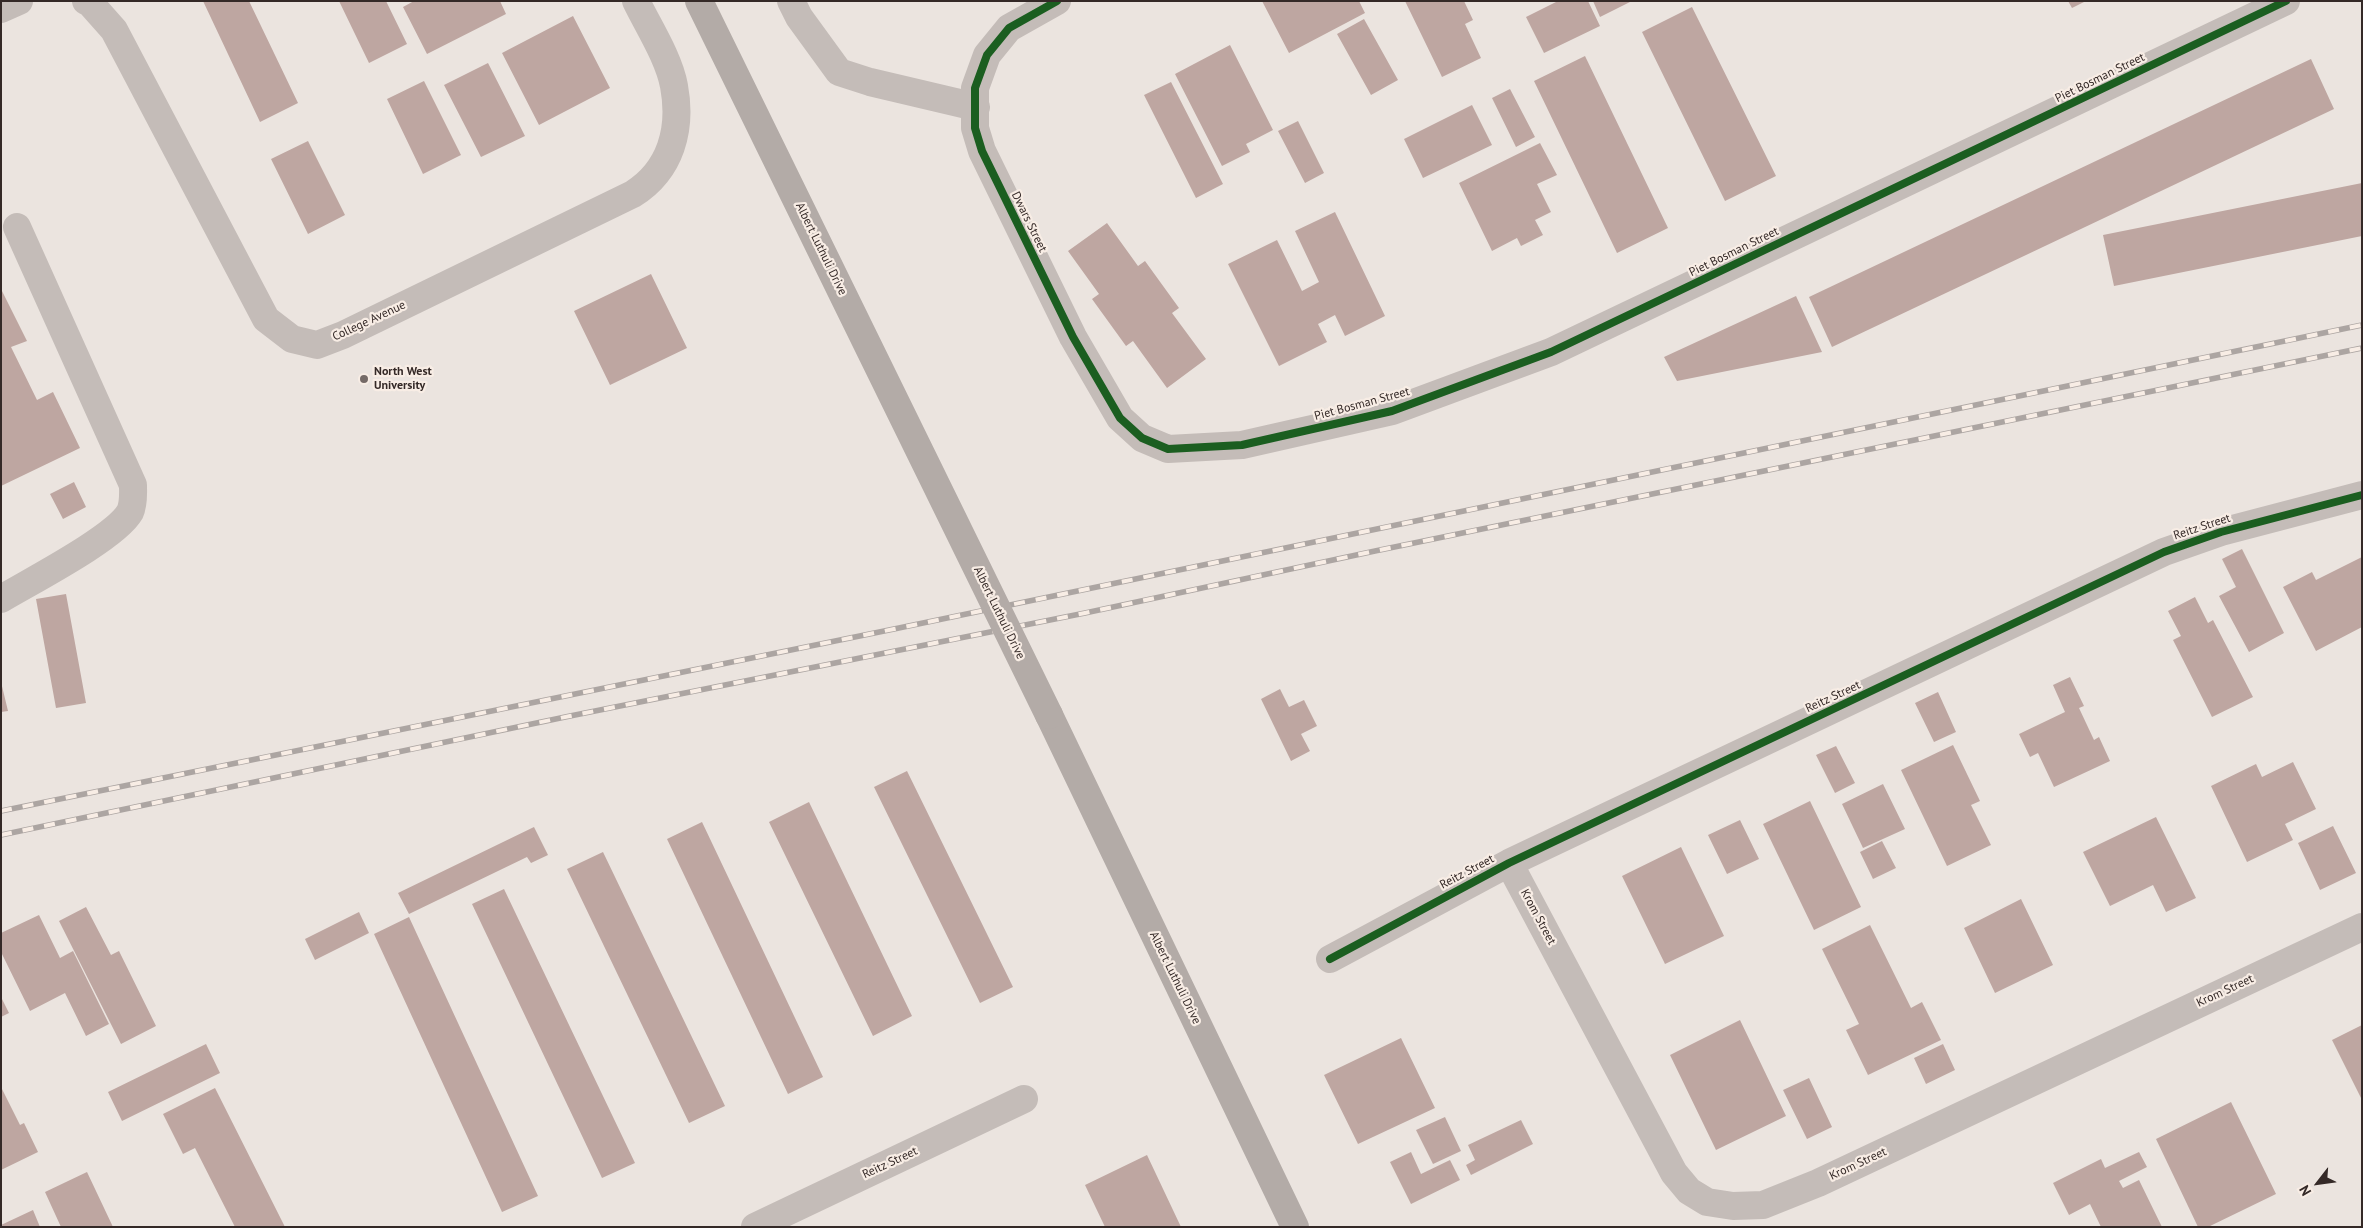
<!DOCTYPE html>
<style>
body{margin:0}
#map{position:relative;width:2363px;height:1228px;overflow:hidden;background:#ebe4df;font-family:"PT Sans",sans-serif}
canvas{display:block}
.frame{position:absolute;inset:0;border:2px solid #342927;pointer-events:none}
.north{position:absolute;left:2293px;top:1158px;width:50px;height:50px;-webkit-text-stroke:4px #f8ede5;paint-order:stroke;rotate:240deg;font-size:14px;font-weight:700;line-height:20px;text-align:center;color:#342927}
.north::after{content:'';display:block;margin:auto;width:18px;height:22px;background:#342927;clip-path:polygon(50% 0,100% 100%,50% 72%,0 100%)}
</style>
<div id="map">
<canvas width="2363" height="1228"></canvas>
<div class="frame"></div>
<div class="north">N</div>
</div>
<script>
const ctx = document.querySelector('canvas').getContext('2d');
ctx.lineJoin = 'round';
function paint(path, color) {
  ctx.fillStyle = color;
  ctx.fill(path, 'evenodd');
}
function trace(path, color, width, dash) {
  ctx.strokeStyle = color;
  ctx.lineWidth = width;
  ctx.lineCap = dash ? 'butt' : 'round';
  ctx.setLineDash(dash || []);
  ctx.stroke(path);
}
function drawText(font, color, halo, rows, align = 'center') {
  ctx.font = font + ' "PT Sans",sans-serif';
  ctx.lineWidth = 4.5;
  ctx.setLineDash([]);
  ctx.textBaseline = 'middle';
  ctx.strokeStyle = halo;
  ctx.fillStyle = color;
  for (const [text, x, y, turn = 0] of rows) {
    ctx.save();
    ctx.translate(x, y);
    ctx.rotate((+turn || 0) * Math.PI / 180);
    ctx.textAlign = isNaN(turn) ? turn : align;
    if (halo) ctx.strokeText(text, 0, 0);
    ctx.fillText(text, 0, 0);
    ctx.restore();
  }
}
paint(new Path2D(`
 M203 1H249L298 103 260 122Z
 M339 1H386L407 44 369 63Z
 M414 1H500L506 14 427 54 403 7Z
 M1262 1H1359L1365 13 1289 53Z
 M1405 1H1464L1473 20 1465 24 1481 58 1442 77Z
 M1558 1H1588L1600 26 1544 53 1526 17Z
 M1593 1H1632L1600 17Z
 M2068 1H2086L2072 8Z
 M1692 7 1776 176 1725 201 1642 32Z
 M573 16 610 88 539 125 502 53Z
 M1364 19 1398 80 1371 95 1337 34Z
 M1230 45 1273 130 1246 144 1250 152 1222 166 1175 74Z
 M1585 56 1668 228 1617 253 1534 81Z
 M2311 59 2334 109 1832 347 1809 297Z
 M488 63 525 136 481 157 444 85Z
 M424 81 461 155 423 174 387 99Z
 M1171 82 1223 184 1196 198 1144 95Z
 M1510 89 1535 137 1516 147 1492 98Z
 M1472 105 1492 145 1423 178 1404 139Z
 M1298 121 1324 173 1305 183 1278 131Z
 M308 141 345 215 308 234 271 159Z
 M1540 143 1557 175 1537 184 1551 212 1535 220 1543 235 1521 246 1517 238 1492 251 1459 183Z
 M2362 183V236L2114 286 2103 235Z
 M1335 212 1385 316 1345 336 1335 315 1318 324 1327 342 1279 366 1228 264 1277 240 1302 291 1319 282 1295 231Z
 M1107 223 1138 266 1145 261 1179 308 1172 313 1206 359 1167 388 1133 341 1126 346 1092 299 1099 294 1068 251Z
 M651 274 687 348 610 385 574 311Z
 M1 289 27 341 11 347 37 400 53 392 80 448 1 486Z
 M1796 296 1822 352 1677 381 1664 357Z
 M74 482 86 507 63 519 50 494Z
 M2242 549 2284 633 2249 652 2219 596 2236 587 2222 559Z
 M2362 557V627L2316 651 2283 587 2312 572 2316 580Z
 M66 594 86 703 56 708 36 599Z
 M2195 597 2208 623 2213 620 2253 697 2212 717 2173 640 2181 636 2168 611Z
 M2070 677 2084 706 2079 708 2094 740 2099 737 2110 761 2054 787 2038 753 2030 757 2019 734 2065 712 2053 685Z
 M1 682 8 711 1 712Z
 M1280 689 1289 707 1304 700 1317 726 1301 734 1310 751 1291 761 1261 699Z
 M1938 692 1956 732 1934 742 1915 703Z
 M1953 745 1980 801 1971 805 1991 845 1947 866 1901 770Z
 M1836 746 1855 783 1835 793 1816 755Z
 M2293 762 2316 809 2285 824 2293 840 2247 862 2211 786 2256 764 2262 777Z
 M907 771 1013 987 980 1003 874 787Z
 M1883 784 1905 829 1863 848 1842 804Z
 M1810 801 1861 907 1814 930 1763 824Z
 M809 802 912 1016 873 1036 769 822Z
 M2156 817 2196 898 2166 912 2153 885 2110 906 2083 852Z
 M1740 820 1759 859 1727 874 1708 835Z
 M702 822 823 1077 788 1094 667 839Z
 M2333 826 2356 873 2320 890 2298 843Z
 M534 827 548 855 531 863 527 857 409 914 398 893Z
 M1882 841 1896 868 1873 879 1860 852Z
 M1681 847 1724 936 1665 964 1622 876Z
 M603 852 725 1106 689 1123 567 869Z
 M504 889 635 1163 602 1178 472 904Z
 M2021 899 2053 965 1995 993 1964 928Z
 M86 907 111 955 119 951 156 1026 121 1044 59 921Z
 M359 912 369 933 315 960 305 939Z
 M39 915 60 958 73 951 109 1024 86 1036 65 993 30 1011 1 952V933Z
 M409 917 538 1196 502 1212 374 934Z
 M1870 925 1911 1008 1922 1002 1941 1040 1868 1075 1846 1030 1859 1024 1822 949Z
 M1 997 9 1013 1 1017Z
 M1740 1020 1786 1116 1716 1150 1670 1055Z
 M2362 1025V1100L2332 1040Z
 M1401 1038 1435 1108 1358 1144 1324 1075Z
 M206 1044 220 1073 122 1121 108 1092Z
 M1943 1044 1955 1070 1926 1084 1914 1058Z
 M1809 1078 1832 1127 1807 1139 1783 1090Z
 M1 1087 20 1125 24 1123 38 1152 1 1170Z
 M215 1088 285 1227H235L195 1148 183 1154 163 1114Z
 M2231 1102 2276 1194 2208 1227H2198L2156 1139Z
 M1445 1117 1461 1151 1433 1164 1416 1130Z
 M1521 1120 1533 1144 1471 1175 1466 1165 1475 1160 1468 1145Z
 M1411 1152 1421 1174 1450 1160 1460 1180 1411 1204 1390 1162Z
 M2139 1152 2147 1167 2119 1181 2123 1188 2139 1180 2162 1227H2101L2090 1204 2069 1215 2053 1183 2101 1159 2105 1168Z
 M1147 1155 1181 1227H1105L1085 1185Z
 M87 1172 113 1227H61L45 1192Z
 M33 1210 40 1227H1V1225Z`), '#bea6a1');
trace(new Path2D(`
 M86 1 90 3 114 30 266 319 292 339 317 345 343 335 633 194C671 170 682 129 674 86 669 58 648 26 636 1
 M791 1 799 17 839 72 870 82 976 107
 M1057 1 1009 28 987 55 975 88V128L982 151 1073 337 1120 418 1142 438 1168 449 1242 445 1392 411 1551 352 2286 1
 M1 9 19 1
 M1 599C31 581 115 538 130 512 134 503 133 494 133 485L17 227
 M1509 863 1674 1173 1689 1191 1707 1202 1733 1206 1763 1205 1818 1183 2362 927
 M1330 959 1509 863 2164 552 2221 532 2362 495
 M755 1227 1024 1099`), '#c4bcb8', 28);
trace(new Path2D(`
 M1049 715 1295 1227`), '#b3aba7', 28);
const rail = new Path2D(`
 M1 811 894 629 2362 325
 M1 835 570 716 1085 613 1375 551 2362 348`);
trace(rail, '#aca5a2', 5.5);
trace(rail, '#f8ede5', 4, [11]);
trace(new Path2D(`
 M699 1 1049 715`), '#b3aba7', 28);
trace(new Path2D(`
 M1057 1 1009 28 987 55 975 88V128L982 151 1073 337 1120 418 1142 438 1168 449 1242 445 1392 411 1551 352 2286 1
 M1330 959 1509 863 2164 552 2221 532 2362 495`), '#1b5e20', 8);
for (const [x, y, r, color] of [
 [364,379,5,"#746a67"]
]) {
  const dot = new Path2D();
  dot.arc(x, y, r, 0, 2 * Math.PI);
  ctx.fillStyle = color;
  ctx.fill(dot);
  trace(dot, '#f8ede5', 2);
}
drawText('12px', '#342927', '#f8ede5', [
 ["Piet Bosman Street",2100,78,-26],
 ["Dwars Street",1029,222,64],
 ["Albert Luthuli Drive",821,249,64],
 ["Piet Bosman Street",1734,252,-26],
 ["College Avenue",369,321,-25],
 ["Piet Bosman Street",1362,404,-15],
 ["Reitz Street",2202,527,-18],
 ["Albert Luthuli Drive",999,613,64],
 ["Reitz Street",1833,697,-25],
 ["Reitz Street",1467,872,-28],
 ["Krom Street",1538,917,62],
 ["Albert Luthuli Drive",1175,978,64],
 ["Krom Street",2225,991,-25],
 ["Reitz Street",890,1163,-25],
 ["Krom Street",1858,1164,-25]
]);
drawText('bold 12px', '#342927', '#f8ede5', [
 ["North West",374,372],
 ["University",374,386]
], 'left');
</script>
